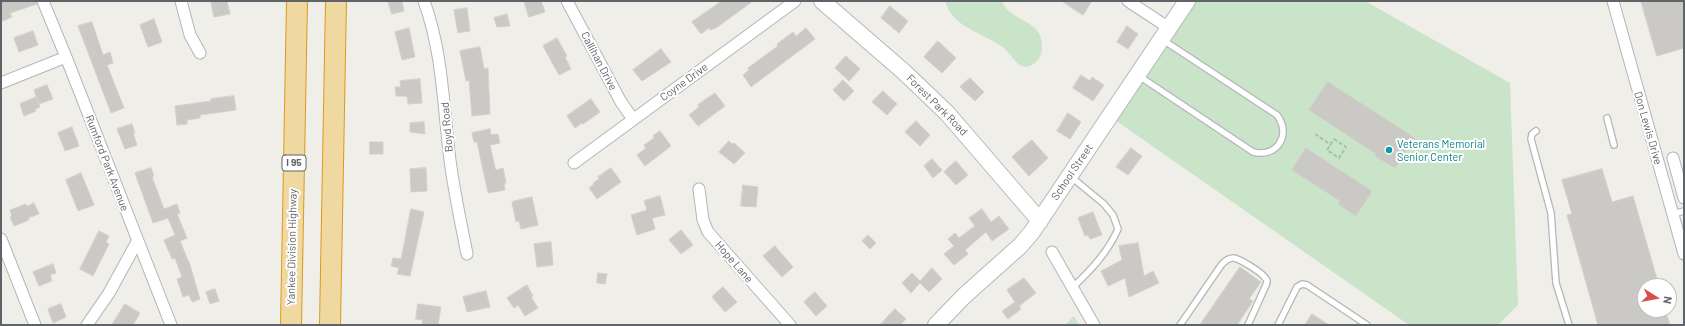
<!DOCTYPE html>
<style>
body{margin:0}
#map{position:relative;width:1685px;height:326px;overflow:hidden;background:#f0eee9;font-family:Barlow,sans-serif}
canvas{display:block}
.frame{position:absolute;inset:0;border:2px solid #606367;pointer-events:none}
.north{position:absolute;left:1637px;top:278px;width:40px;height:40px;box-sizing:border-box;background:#fff;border:1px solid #bfc1c2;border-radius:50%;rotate:101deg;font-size:11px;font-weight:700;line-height:16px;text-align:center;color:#606367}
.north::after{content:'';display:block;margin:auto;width:14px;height:18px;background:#d4514b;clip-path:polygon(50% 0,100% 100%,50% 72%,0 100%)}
</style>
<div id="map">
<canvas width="1685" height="326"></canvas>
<div class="frame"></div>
<div class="north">N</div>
</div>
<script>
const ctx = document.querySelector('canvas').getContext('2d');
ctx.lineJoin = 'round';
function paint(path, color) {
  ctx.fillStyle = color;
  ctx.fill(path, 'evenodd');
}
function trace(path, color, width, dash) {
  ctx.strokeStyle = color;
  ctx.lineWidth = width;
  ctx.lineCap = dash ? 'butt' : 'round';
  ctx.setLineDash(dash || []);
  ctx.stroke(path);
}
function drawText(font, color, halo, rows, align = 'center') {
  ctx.font = font + ' Barlow,sans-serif';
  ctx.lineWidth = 4;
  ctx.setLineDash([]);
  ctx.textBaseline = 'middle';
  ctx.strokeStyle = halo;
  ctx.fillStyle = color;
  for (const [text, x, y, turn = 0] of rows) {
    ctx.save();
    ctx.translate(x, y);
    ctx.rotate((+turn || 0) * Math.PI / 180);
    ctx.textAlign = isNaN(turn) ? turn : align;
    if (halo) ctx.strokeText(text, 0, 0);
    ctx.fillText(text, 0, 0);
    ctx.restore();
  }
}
paint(new Path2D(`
 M945 1H1001C1004 4 1006 9 1009 11 1024 24 1044 24 1042 50 1041 56 1038 62 1032 65 1018 73 1011 52 1001 46 986 35 961 29 950 12 948 9 946 4 945 1Z
 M1197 1H1365L1510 83 1518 305 1498 325H1409L1115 120Z
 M1074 316 1079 325H1065Z`), '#cae4c9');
const building = new Path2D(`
 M1 1H36L37 4 10 13 12 17 3 21 1 16Z
 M211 1H227L230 14 214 17Z
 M388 1H402L404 11 392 14Z
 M524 1H541L545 12 529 17Z
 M722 1H753L716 28 710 30 709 28 701 34 692 22Z
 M1062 1H1092L1083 15Z
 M1641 1H1684V48L1657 56Z
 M890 6 908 21 899 33 881 18Z
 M467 8 470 31 458 33 454 10Z
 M507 14 510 26 497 27 494 18Z
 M154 19 162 42 148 47 140 25Z
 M92 22 103 55 110 52 113 63 107 65 124 108 111 113 78 26Z
 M1127 26 1138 34 1128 49 1117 42Z
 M409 28 415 57 402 60 395 32Z
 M806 28 815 39 751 87 743 75 749 70 748 68 778 46 777 44 793 32 796 36Z
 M33 31 38 45 19 52 14 38Z
 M557 38 567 56 565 57 571 69 559 75 543 46Z
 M938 41 956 58 942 73 924 57Z
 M480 47 484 69 488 68 490 114 472 116 469 80 466 81 460 51Z
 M661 49 671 62 642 81 633 70Z
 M846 56 860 69 849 81 835 68Z
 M1081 75 1090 81 1092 77 1104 85 1093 101 1073 88Z
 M970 78 984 92 975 101 960 87Z
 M420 79 422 103 408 104 407 96H396L395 87H401L400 81Z
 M843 80 854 91 844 101 833 90Z
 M1328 82 1415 138 1395 168 1375 156 1376 154 1309 110Z
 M47 85 53 99 39 104 34 90Z
 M883 91 897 104 887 115 872 102Z
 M715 93 725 106 698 126 689 115 699 107 698 105Z
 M234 96 236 110 200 115V118L187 120V124L177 125 175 106 211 101V99Z
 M36 97 40 107 35 109 36 111 24 116 20 104Z
 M591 99 600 112 583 124 582 123 575 128 567 116Z
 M1068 113 1081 122 1070 139 1057 131Z
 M916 121 930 135 920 146 905 132Z
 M424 122 425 134 410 132V123Z
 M132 124 135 133H133L137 145 125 149 117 129Z
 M72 127 79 146 65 151 58 133Z
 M490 129 491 135 498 134 500 143 490 145 495 168 496 170 503 168 506 183H504L505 190 488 193 477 142H474L472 133Z
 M660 131 671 146 645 166 637 155 646 148 644 145 654 138 653 136Z
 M1032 140 1048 158 1029 176 1012 157Z
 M729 141 732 144 734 143 745 153 734 164 719 152Z
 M370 142H383V154H370Z
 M1131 148 1142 156 1128 175 1116 167Z
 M1306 148 1372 191 1356 216 1338 204 1340 201 1292 170Z
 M932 159 942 170 933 178 924 166Z
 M956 161 968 175 956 185 944 172Z
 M151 168 154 176 152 177 164 209 177 204 180 213 177 214 187 238 180 241 190 265 200 299 192 302 189 295 183 297 177 279 182 277 175 258 172 259 164 240 175 235 168 218 153 223 135 173Z
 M426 168 427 191 411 192 410 169Z
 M611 168 621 182 597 199 589 188 594 184 593 183 599 179 598 177Z
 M1602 169 1612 202 1633 196 1659 286H1645V310H1665L1670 325H1598L1567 215 1572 214 1562 180Z
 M81 173 94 205 78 211 66 180Z
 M743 185 758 187 756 207 741 206Z
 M660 196 665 215 652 218 655 229 637 235 631 215 647 210 644 201Z
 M532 197 538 225 521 229 519 221 516 222 512 202Z
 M34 203 39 214 28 218 29 220 14 226 10 217 12 216 10 210 26 204 27 206Z
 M411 209 424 212 410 276 397 274 399 268 391 266 393 258 401 259Z
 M982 209 991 222 999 216 1009 229 992 241 986 232 965 250 968 254 954 265 944 254 954 246 948 239 955 233 959 238 975 226 969 218Z
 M1093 212 1102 235 1090 239 1088 235 1085 236 1078 218Z
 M681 230 693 245 681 254 669 240Z
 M99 231 109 236 106 242 109 244 93 276 80 269Z
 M868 235 876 243 870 249 862 241Z
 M551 242 553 265 537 267 534 244Z
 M1138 243 1144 276 1153 271 1159 283 1129 297 1125 278 1108 286 1101 271 1122 260 1119 246Z
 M775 246 793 267 782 277 763 256Z
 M53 264 56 273 50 275 52 281 39 286 33 272Z
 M1240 267 1261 282 1249 299 1253 301 1237 325H1200Z
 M932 268 942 279 929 292 920 283 911 293 902 283 912 273 920 281Z
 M598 273 607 274 605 284 597 283Z
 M1024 278 1036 293 1019 306 1021 309 1008 319 1002 311 1015 302 1007 290Z
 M527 285 533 296 531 297 538 308 525 316 518 305 514 308 507 298Z
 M723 287 737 302 725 312 712 297Z
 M215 289 219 301 210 304 206 292Z
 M486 291 490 307 467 312 463 297Z
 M815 292 827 306 816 316 804 302Z
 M61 304 66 317 53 323 48 309Z
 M125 304 140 313 133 325H112Z
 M418 304 441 307 438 325H422L423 320 416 319Z
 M895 309 906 319 900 325H880Z
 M1312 314 1329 325H1305Z`);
paint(building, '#cbc9c5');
trace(building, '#d4d0c8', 1);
const lane = new Path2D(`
 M1139 76 1253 152C1277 158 1292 135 1277 115L1163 40
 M1607 118 1614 145
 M1536 131 1532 134 1531 139 1551 213 1556 283 1569 325
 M1070 176 1104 204 1113 215 1118 229C1108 252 1091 270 1073 287
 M1673 214 1684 211
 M1180 325 1222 264C1225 261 1228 258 1233 258 1239 258 1263 273 1266 279 1268 281 1267 282 1266 285L1248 325
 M1278 325 1297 287 1302 284 1307 285 1367 325`);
const street = new Path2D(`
 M43 1 66 57 171 325
 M181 1 190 35 200 53
 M424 1C443 53 443 106 450 160 454 192 461 223 467 254
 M567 1 621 102 633 119
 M1128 1 1169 28
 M1613 1 1684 254
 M1 83 66 57
 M1673 158 1684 198
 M574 163 795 1
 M699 189 703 220 708 232 790 325
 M1 239 35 325
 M1052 252 1094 325
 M87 325 109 293 137 242`);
const secondary = new Path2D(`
 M822 1 903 71 947 113 1040 221
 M936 325 964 296 1020 246 1032 232 1187 1`);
const highway = new Path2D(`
 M291 325 297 1
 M330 325 336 1`);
trace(lane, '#b3b5b9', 8);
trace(street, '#b3b5b9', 13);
trace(secondary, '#b5b7bb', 18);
trace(highway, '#da9a1e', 22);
trace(new Path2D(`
 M1315 134 1331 145
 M1334 139 1346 147 1339 158 1327 150Z`), '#a3c4ac', 2, [4, 2]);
trace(lane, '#fff', 5.5);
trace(street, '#fff', 11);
trace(secondary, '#fff', 16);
trace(highway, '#f0d9a0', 20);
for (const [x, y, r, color] of [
 [1389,150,4,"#0f9aa8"]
]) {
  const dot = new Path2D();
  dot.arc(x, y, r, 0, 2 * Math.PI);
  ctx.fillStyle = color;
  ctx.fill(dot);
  trace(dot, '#fff', 1.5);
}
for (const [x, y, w] of [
 [294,163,24]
]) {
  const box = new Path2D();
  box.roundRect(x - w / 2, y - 8, w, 16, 3);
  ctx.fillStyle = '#fff';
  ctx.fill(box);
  trace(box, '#606367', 1);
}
drawText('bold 10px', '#606367', null, [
 ["I 95",294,163]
]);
drawText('11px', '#606367', '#fff', [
 ["Callihan Drive",599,61,62],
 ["Coyne Drive",684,82,-36],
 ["Forest Park Road",937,105,45],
 ["Boyd Road",447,127,-95],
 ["Don Lewis Drive",1648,128,74],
 ["Rumford Park Avenue",107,163,69],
 ["School Street",1072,172,-56],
 ["Yankee Division Highway",292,247,-89],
 ["Hope Lane",734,262,49]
]);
drawText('11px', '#0d838f', '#fff', [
 ["Veterans Memorial",1397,144],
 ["Senior Center",1397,157]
], 'left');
</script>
